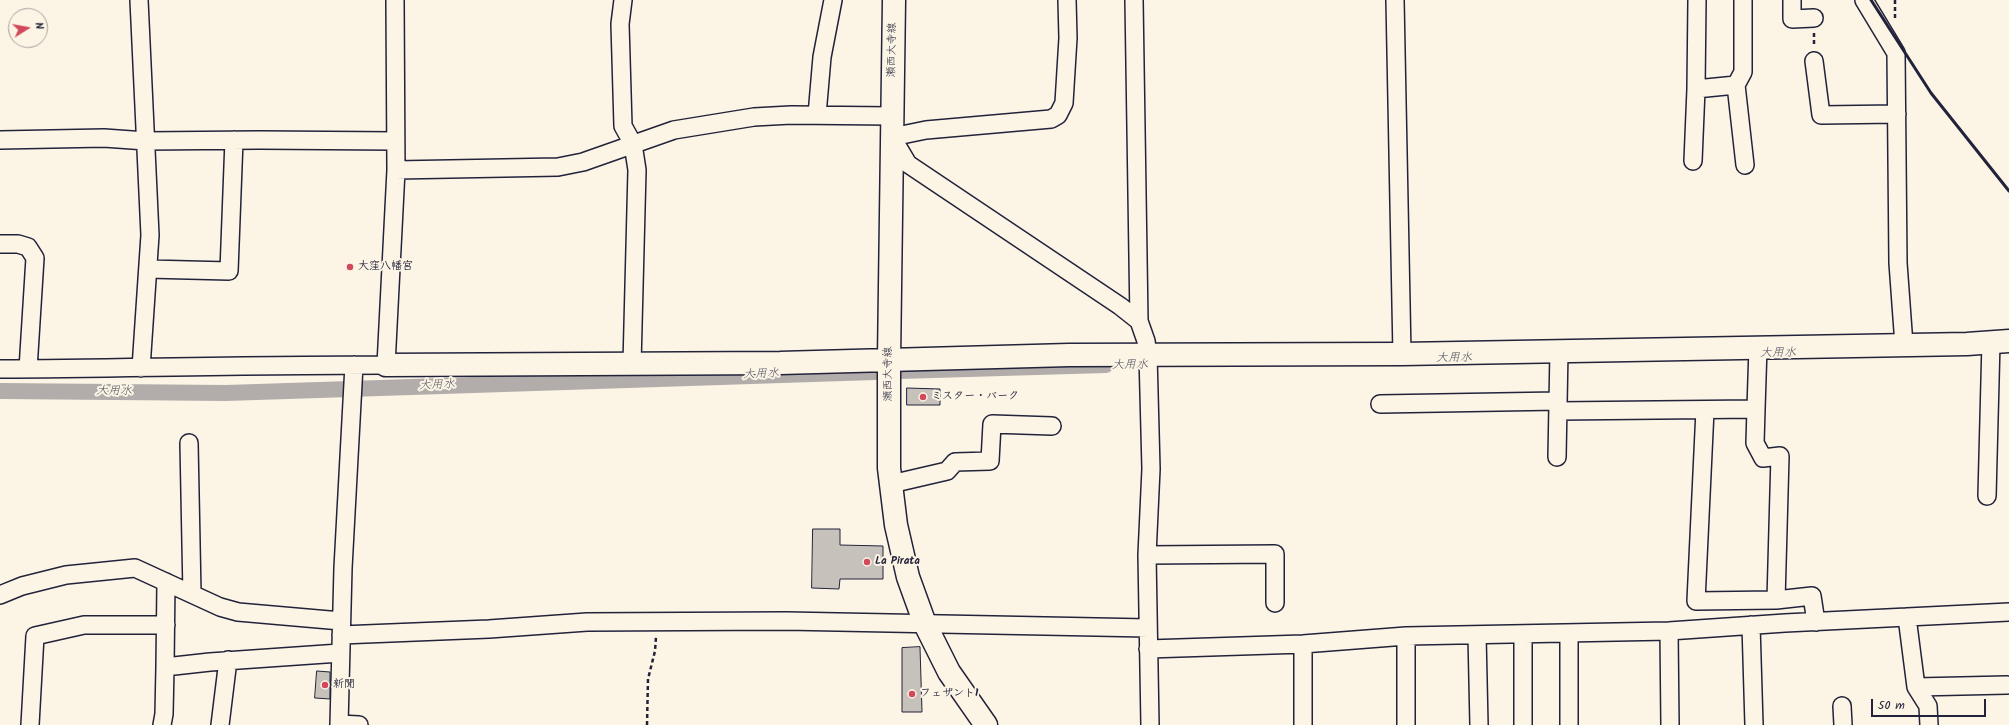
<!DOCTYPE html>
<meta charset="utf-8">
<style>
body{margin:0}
#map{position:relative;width:2009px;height:725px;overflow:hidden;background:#fcf5e5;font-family:Kalam,sans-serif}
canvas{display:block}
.north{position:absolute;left:8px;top:8px;width:40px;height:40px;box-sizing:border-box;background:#fcf5e5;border:1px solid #a5a1a1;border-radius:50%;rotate:79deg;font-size:11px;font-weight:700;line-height:16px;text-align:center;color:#22223b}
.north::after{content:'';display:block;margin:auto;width:14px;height:18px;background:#d1495b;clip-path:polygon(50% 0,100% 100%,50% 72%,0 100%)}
.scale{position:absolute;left:1871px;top:699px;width:115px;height:18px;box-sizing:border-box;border:2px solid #22223b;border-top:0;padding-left:5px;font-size:12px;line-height:14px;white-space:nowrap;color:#22223b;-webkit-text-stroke:3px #fcf5e5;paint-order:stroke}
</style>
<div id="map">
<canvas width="2009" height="725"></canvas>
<div class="north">N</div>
<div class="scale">50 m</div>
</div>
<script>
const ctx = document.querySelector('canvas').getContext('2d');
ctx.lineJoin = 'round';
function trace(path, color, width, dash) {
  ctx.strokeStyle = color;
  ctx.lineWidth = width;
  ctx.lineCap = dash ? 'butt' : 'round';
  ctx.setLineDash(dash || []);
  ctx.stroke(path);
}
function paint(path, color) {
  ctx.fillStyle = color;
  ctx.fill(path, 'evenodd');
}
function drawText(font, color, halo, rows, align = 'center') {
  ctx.font = font + ' Kalam,"Klee One",sans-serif';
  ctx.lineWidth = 4;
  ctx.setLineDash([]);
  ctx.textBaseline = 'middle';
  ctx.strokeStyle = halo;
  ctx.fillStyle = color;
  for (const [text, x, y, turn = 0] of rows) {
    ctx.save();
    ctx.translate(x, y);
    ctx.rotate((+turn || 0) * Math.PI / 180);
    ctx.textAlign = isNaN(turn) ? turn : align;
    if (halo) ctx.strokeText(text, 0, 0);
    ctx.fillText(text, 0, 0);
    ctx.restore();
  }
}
trace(new Path2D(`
 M899 371 1106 365
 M0 391 226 393 875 372`), '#b2adab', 16);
const building = new Path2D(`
 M907 388 940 389V405H907Z
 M813 529H840V545L883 546V579H840L839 589 812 588Z
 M920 647 922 712H902V648Z
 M317 671 330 672V699L315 698Z`);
paint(building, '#c6c1bb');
trace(building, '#22223b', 1);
const street = new Path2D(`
 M139 0 150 235 141 368
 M623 0 620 24 623 126 633 144 637 170 632 364
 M1067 0 1068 38 1064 103 1058 115 1051 119 926 130 892 137 908 164 1120 306 1139 321
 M1134 0 1139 321 1146 341 1148 355 1151 469 1147 555 1150 725
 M1395 0 1402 354
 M1697 0 1696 89 1736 85 1743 72V0
 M1792 0V19L1814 18
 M1864 0 1896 53 1898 263 1904 345
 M1814 61 1821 115 1897 114
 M1736 85 1745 165
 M817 115 822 57 833 0
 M0 140 104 138 146 141 259 140 395 141
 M1693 161 1696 89
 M396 170 558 167 583 162 674 130 754 117 791 115 892 116
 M0 244H18L28 247 35 258 28 369
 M148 269 229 271 234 140
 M0 369C129 368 257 365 386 365L396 170 395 0
 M1380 404 1558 401
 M1705 410 1696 601 1776 600 1780 456 1763 458 1755 443 1756 409
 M1558 411 1756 409 1758 347
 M189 443 192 594
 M1557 457 1559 351
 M891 484 947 471 955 462 990 461 992 424 1052 426
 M1987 496 1991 342
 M1147 555 1275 554V603
 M0 595 22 586 66 575 135 568 220 607 238 612 341 621
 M1776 600 1812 596 1816 622
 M1907 617 1916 687 1928 706 1929 725
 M1751 625 1754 725
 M1669 631 1670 725
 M341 635 489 629 587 622 786 621 1148 628
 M1477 635 1479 725
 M1406 636V725
 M1303 644V725
 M1148 649 1303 644 1406 636 1669 631 1785 623 2009 612
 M165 667 166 582
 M1916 687 2007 685
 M1842 706 1843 725
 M339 724 359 725
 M30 725 35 636 84 625H166
 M162 725 164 714 165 667 210 662 340 653
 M220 725 228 660
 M339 725 343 568 354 365
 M1523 725V634
 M1569 725V633`);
const secondary = new Path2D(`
 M894 0 889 359V468L896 525 908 577 925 624 949 672 986 725
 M386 365 780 363 1069 355 1402 354 1967 344 2009 341`);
trace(street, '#22223b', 20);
trace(secondary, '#22223b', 25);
trace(new Path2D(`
 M1895 0V19
 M1814 33V46
 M647 725 648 679 655 651 656 637`), '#22223b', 2.5, [4, 3]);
trace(street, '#fcf5e5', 17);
trace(secondary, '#fcf5e5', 22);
trace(new Path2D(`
 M1871 0 1931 93 2009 191`), '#22223b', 3);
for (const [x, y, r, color] of [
 [350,267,4,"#d1495b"],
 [923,397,4,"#d1495b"],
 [867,562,4,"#d1495b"],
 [325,685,4,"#d1495b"],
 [912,694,4,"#d1495b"]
]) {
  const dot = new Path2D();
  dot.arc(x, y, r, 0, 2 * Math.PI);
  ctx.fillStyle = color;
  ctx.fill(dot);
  trace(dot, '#fcf5e5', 1.5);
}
drawText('11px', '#22223b', '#fcf5e5', [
 ["瀬西大寺線",893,50,-89],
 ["瀬西大寺線",889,374,-90]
]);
drawText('bold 11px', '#22223b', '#fcf5e5', [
 ["大窪八幡宮",358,267],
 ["ミスター・バーク",931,397],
 ["La Pirata",875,562],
 ["新聞",333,685],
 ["フェザント1",920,694]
], 'left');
drawText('italic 12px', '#545362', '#fcf5e5', [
 ["大用水",1778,354,-1],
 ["大用水",1454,359,-1],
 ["大用水",1130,366,-1],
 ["大用水",761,375,-2],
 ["大用水",437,386,-2],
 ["大用水",114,392,1]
]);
</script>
